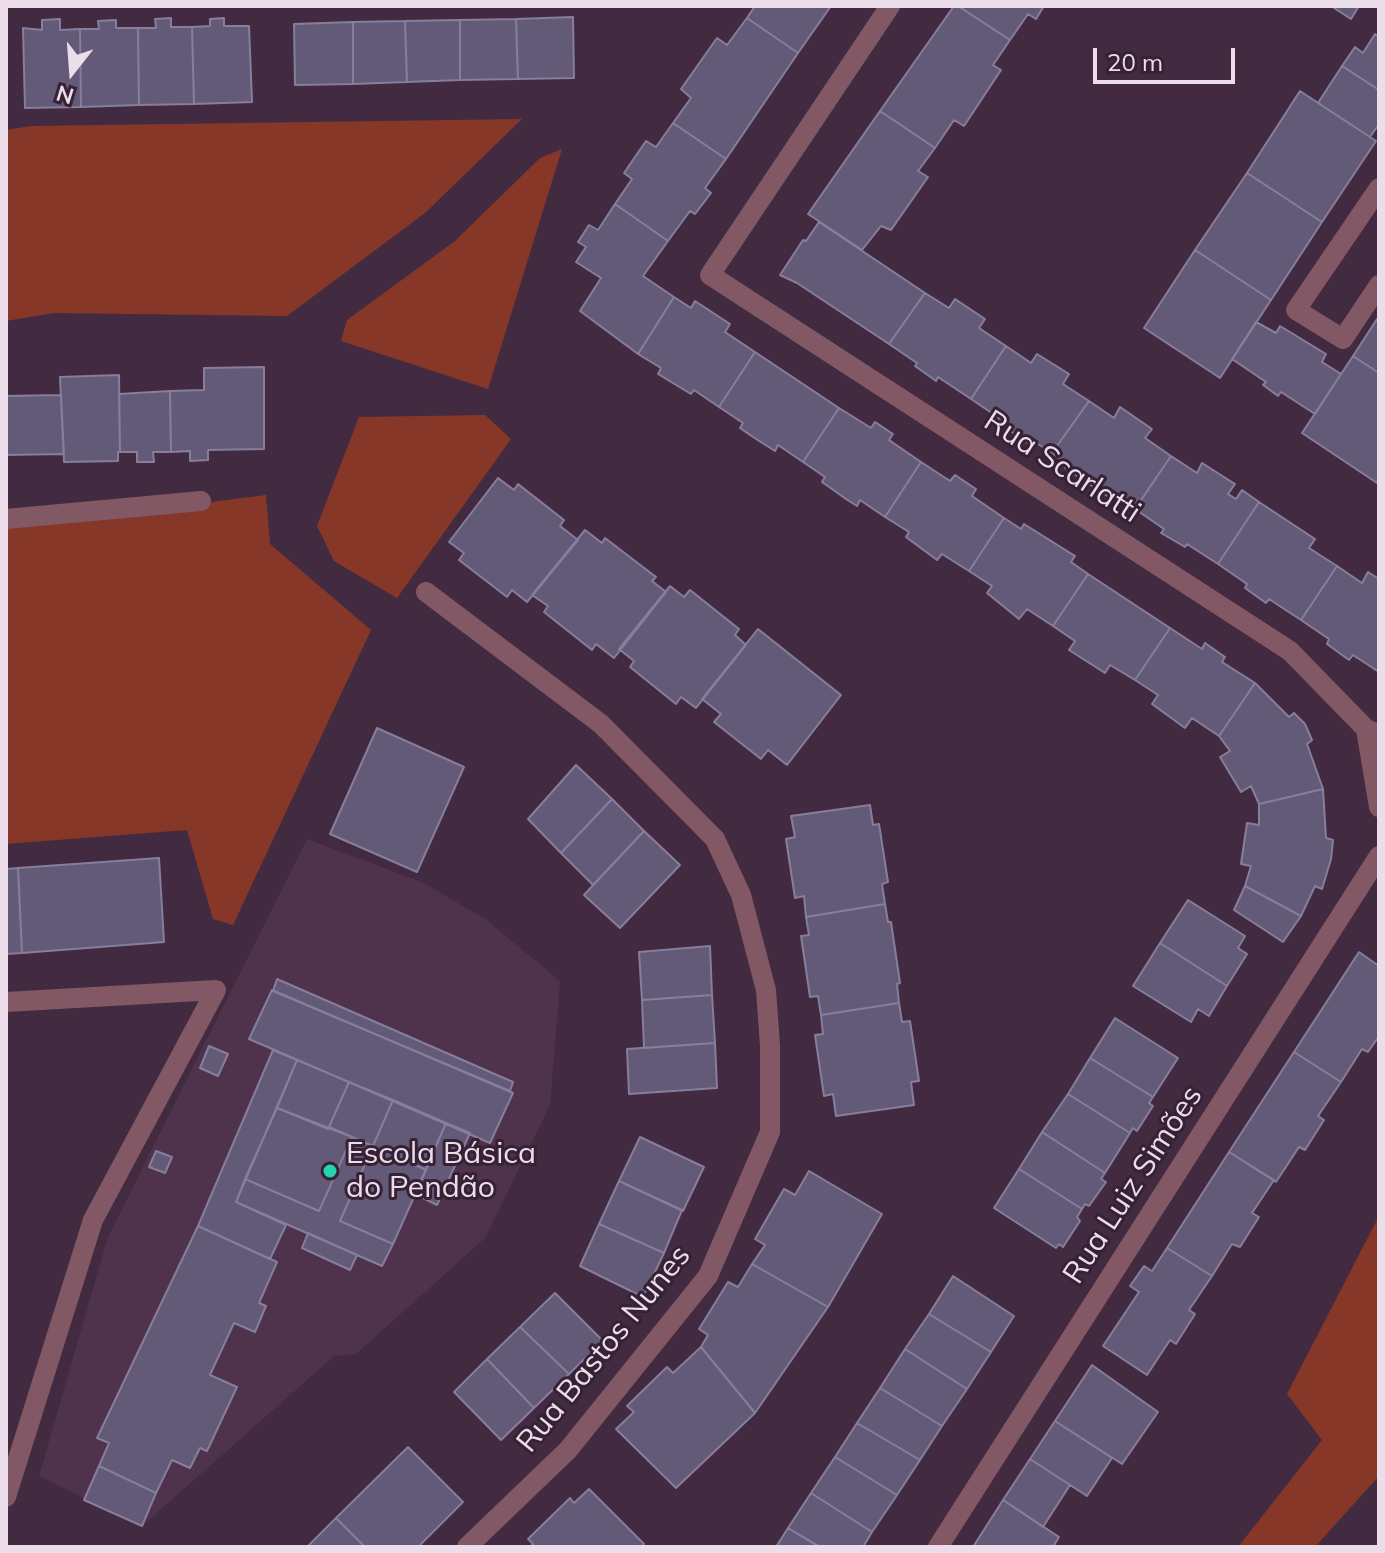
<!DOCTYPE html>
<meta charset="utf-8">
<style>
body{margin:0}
#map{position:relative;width:1385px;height:1553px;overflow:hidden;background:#422b40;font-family:Mulish,sans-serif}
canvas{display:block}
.frame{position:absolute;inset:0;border:8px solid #ecddea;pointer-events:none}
.north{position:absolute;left:32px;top:32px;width:80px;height:80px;-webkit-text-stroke:6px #372135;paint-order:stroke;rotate:197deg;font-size:22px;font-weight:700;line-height:32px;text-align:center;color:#ecddea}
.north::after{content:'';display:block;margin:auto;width:28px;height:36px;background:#ecddea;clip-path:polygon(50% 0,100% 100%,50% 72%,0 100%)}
.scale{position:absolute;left:1093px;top:48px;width:142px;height:36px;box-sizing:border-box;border:4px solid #ecddea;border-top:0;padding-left:10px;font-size:24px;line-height:28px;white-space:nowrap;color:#ecddea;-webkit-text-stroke:6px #372135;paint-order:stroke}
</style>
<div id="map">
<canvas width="1385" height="1553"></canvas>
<div class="frame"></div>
<div class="north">N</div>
<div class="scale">20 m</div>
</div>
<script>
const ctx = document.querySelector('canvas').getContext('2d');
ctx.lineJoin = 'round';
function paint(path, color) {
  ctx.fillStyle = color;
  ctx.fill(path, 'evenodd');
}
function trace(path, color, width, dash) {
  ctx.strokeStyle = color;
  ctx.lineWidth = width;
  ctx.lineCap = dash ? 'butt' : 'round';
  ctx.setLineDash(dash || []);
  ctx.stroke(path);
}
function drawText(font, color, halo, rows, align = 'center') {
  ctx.font = font + ' Mulish,sans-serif';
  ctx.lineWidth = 6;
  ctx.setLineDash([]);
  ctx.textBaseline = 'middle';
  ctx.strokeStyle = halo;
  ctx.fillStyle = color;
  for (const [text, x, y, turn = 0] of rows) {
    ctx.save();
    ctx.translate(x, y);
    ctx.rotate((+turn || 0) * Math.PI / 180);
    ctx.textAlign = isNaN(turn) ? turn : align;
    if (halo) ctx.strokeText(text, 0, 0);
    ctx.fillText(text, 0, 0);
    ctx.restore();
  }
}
paint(new Path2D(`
 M307 839 424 883 485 919 560 981 550 1105 485 1238 356 1354 334 1356 142 1526 39 1476 108 1237Z`), '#4f334d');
paint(new Path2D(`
 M522 119 425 213 287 316 53 313 6 321V130L31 126Z
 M562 149 488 389 341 341 347 320 455 241 540 158Z
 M485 415 511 439 397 598 334 561 317 526 359 417Z
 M266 495 270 544 371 630 233 925 213 919 187 830 6 844V528Z
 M1379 1216V1476L1315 1547H1238L1322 1440 1287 1394Z`), '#873727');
const building = new Path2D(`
 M755 6H831L798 53 747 18Z
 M954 6H958L1010 40 993 65 1001 70 964 126 954 120 935 148 880 111Z
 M958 6H1044L1036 19 1028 14 1010 40Z
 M1331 6H1359L1351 19Z
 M573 17 574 78 518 79 516 19Z
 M171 18V27H192L194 104 139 105 138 28H156L155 19Z
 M224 18V26H249L252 102 194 104 192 27 210 26V19Z
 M747 18 798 53 726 159 673 123 691 98 681 89 717 38 727 45Z
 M60 19V30L80 29 81 107 25 108 23 28 42 30V20Z
 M516 19 518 79 460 80V20Z
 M116 20V28H138L139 105 81 107 80 29H99L98 21Z
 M460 20V80L407 82 405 21Z
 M405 21 407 82 353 84V22Z
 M353 22V84L295 85 294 24Z
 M1375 34 1379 37V90L1342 66 1355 47 1363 53Z
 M1342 66 1379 90V124L1370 137 1318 103Z
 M1300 91 1376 141 1322 222 1247 173Z
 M880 111 935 148 918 171 928 177 891 230 881 226 862 250 808 214Z
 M673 123 726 159 705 188 711 193 695 214 690 211 668 241 615 204 632 179 624 173 646 141 656 147Z
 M1247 173 1322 222 1271 300 1195 250Z
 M615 204 668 241 643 276 674 297 638 354 580 311 601 278 576 262 586 247 578 242 589 225 598 230Z
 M819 222 925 293 889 344 797 283 780 275 803 240 806 241Z
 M1195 250 1271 300 1220 378 1144 328Z
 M925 293 949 308 955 299 985 319 979 328 1006 346 971 399 938 377 936 381 915 366 917 363 889 344Z
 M674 297 691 308 695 301 730 324 725 332 755 352 719 407 694 390 691 394 658 374 661 368 638 354Z
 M1379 316V373L1353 356Z
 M1256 322 1276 333 1280 326 1326 354 1322 362 1341 374 1315 414 1281 392 1278 396 1263 385 1266 382 1232 359Z
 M1006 346 1031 363 1037 354 1069 374 1063 384 1089 401 1052 453 1035 442 1032 446 997 422 999 418 971 399Z
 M755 352 839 408 803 462 778 445 775 451 753 437 740 428 743 423 719 407Z
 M1353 356 1379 373V479L1377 483 1302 433Z
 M264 367V449L208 450V460L190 461V451L171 452 170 391 204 390V368Z
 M119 375 120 452H118V461L64 462 60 377Z
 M170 391 171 452H153L154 462H137V452H120L119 394Z
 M61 395 64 454 6 455V396Z
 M1089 401 1114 418 1120 407 1152 429 1145 438 1171 456 1135 509 1118 497 1115 501 1065 468 1067 464 1052 453Z
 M839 408 871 428 875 422 893 434 889 440 921 462 885 517 860 500 857 506 846 499 822 482 825 477 803 462Z
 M1171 456 1197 473 1202 463 1235 484 1228 494 1236 499 1242 490 1259 502 1218 564 1187 544 1185 547 1161 533 1164 529 1135 509Z
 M921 462 950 481 955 475 976 489 972 496 1004 518 969 571 942 554 937 560 906 537 909 532 885 517Z
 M498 478 514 490 518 484 564 520 560 526 578 540 527 602 512 590 507 597 459 560 464 553 449 542Z
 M1259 502 1315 539 1309 548 1337 566 1301 620 1269 599 1266 603 1245 588 1247 584 1218 564Z
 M1004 518 1021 529 1024 524 1075 556 1071 562 1088 574 1053 626 1027 609 1019 619 987 593 992 586 969 571Z
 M585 530 602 543 605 538 656 577 652 581 666 592 614 658 596 644 592 650 544 612 548 606 532 595Z
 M1337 566 1362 583 1368 572 1379 579V672L1353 655 1349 660 1327 644 1329 639 1301 620Z
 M1088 574 1170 628 1135 680 1110 665 1105 673 1069 650 1075 641 1053 626Z
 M670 586 684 597 690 590 739 629 735 635 746 645 696 708 681 697 676 704 630 667 634 661 619 649Z
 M1170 628 1202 649 1205 643 1225 657 1222 662 1255 683 1219 736 1192 718 1185 728 1152 704 1158 695 1135 680Z
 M758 629 841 695 787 765 768 750 761 759 714 722 721 714 702 699Z
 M1255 683 1289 717 1294 713 1305 724 1312 740 1307 744 1323 789 1259 804 1251 786 1241 792 1220 757 1230 751 1219 736Z
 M377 728 464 767 417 872 330 834Z
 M576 765 612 799 561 853 528 819Z
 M1323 789 1326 838 1333 840 1331 859 1322 889 1315 886 1301 916 1245 886 1251 866 1241 864 1247 823 1259 825V804Z
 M612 799 644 831 593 885 561 853Z
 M870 805 873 825 879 824 888 882 882 884 885 904 806 917 804 896 795 898 786 839 795 837 791 816Z
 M644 831 680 865 620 928 584 895Z
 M159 858 164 942 22 953 18 868Z
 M18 868 22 953 6 954V869Z
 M1245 886 1301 916 1283 942 1234 910Z
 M1188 900 1245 936 1238 948 1247 954 1227 986 1160 943Z
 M885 904 888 922H891L900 983 897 984 899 1003 821 1015 818 996 810 997 801 936 809 935 806 917Z
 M1160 943 1227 986 1209 1016 1198 1009 1191 1022 1133 986Z
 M710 946 712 995 642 1000 639 952Z
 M1359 952 1379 966V1036L1368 1052 1362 1049 1341 1082 1294 1052Z
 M277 979 513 1082 510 1091 273 991Z
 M272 990 513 1093 490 1143 249 1039Z
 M712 995 715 1043 644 1048 642 1000Z
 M899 1003 902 1022 910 1021 919 1081 911 1082 914 1105 836 1116 833 1094 824 1096 815 1035 823 1034 821 1015Z
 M1115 1018 1178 1058 1153 1097 1090 1058Z
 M715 1043 717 1088 629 1094 627 1049Z
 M209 1046 228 1054 218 1076 200 1068Z
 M273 1050 297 1060 236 1202 286 1225 270 1259 198 1226Z
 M1294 1052 1341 1082 1318 1116 1324 1120 1305 1150 1299 1147 1276 1182 1229 1152Z
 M1090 1058 1153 1097 1149 1103 1153 1106 1137 1131 1133 1128 1130 1133 1068 1094Z
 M297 1060 349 1082 328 1129 277 1108Z
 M349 1082 393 1100 373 1146 329 1127Z
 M1068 1094 1130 1133 1105 1173 1042 1132Z
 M393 1100 446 1123 426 1170 373 1146Z
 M277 1108 352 1137 319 1211 245 1179Z
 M446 1123 470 1133 437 1205 415 1194Z
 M1042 1132 1105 1173 1101 1179 1106 1182 1089 1206 1085 1204 1082 1209 1019 1169Z
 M352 1137 373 1146 340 1221 393 1244 382 1266 236 1202 245 1179 319 1211Z
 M640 1137 704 1167 683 1211 619 1181Z
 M373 1146 426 1170 393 1244 340 1221Z
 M156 1151 172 1157 165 1173 149 1167Z
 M1229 1152 1274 1180 1252 1213 1259 1217 1240 1247 1232 1244 1212 1276 1167 1248Z
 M1019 1169 1082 1209 1077 1217 1080 1221 1063 1247 1059 1244 1056 1248 994 1208Z
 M809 1171 882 1214 828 1307 752 1264 765 1245 755 1239 784 1189 795 1195Z
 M619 1181 682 1210 664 1253 599 1224Z
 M599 1224 664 1253 643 1297 580 1266Z
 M198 1226 277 1262 259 1303 266 1306 255 1332 234 1323 210 1375 237 1387 207 1451 200 1448 190 1468 172 1460 156 1493 99 1466 109 1443 97 1438Z
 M308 1233 357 1255 350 1270 302 1248Z
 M1167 1248 1212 1276 1189 1310 1195 1314 1176 1344 1170 1340 1147 1375 1103 1346 1139 1292 1130 1286 1144 1266 1152 1271Z
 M752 1264 828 1307 755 1413 701 1347 708 1335 699 1329 728 1282 738 1287Z
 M953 1276 1014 1316 991 1352 929 1314Z
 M555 1293 603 1341 569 1374 520 1327Z
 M929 1314 991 1352 967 1389 905 1349Z
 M520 1327 569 1374 534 1408 487 1359Z
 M701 1347 755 1413 676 1488 616 1429 634 1412 627 1406 667 1367 673 1373Z
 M905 1349 967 1389 942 1426 880 1388Z
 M487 1359 534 1408 501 1440 454 1392Z
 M1092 1365 1158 1412 1122 1464 1055 1421Z
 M880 1388 942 1426 920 1460 857 1423Z
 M1055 1421 1112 1458 1087 1496 1030 1459Z
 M857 1423 920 1460 897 1495 835 1457Z
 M408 1447 463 1502 418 1547H365L336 1518Z
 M835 1457 897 1495 872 1532 811 1493Z
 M1030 1459 1070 1485 1043 1527 1003 1500Z
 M99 1466 156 1493 142 1526 84 1500Z
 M589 1489 644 1544 642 1547H530L533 1544 528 1539 570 1498 574 1503Z
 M811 1493 872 1532 863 1547H819L788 1528Z
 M1003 1500 1059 1537 1053 1547H973Z
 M336 1518 365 1547H307Z
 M788 1528 817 1545 819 1547H776Z`);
paint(building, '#635a78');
trace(building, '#877d9d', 2);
trace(new Path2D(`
 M890 6 710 275 1290 651 1366 729 1379 734
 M1379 188 1296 310 1343 339 1379 285
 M6 519 201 501
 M426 592 601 724 715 839 741 895 766 990 770 1045V1132L708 1276 568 1450 467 1547
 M1366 729 1379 807
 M6 1002 216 990 93 1220 6 1497
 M938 1547 1379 856`), '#825864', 20);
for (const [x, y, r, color] of [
 [330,1171,8,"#21d5af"]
]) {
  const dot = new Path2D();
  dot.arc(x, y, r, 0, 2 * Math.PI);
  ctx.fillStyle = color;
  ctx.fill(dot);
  trace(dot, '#372135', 3);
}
drawText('30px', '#ecddea', '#372135', [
 ["Rua Scarlatti",1062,467,33],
 ["Rua Luiz Simões",1133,1185,-57],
 ["Rua Bastos Nunes",604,1349,-51]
]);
drawText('30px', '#ecddea', '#372135', [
 ["Escola Básica",346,1154],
 ["do Pendão",346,1188]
], 'left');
</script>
